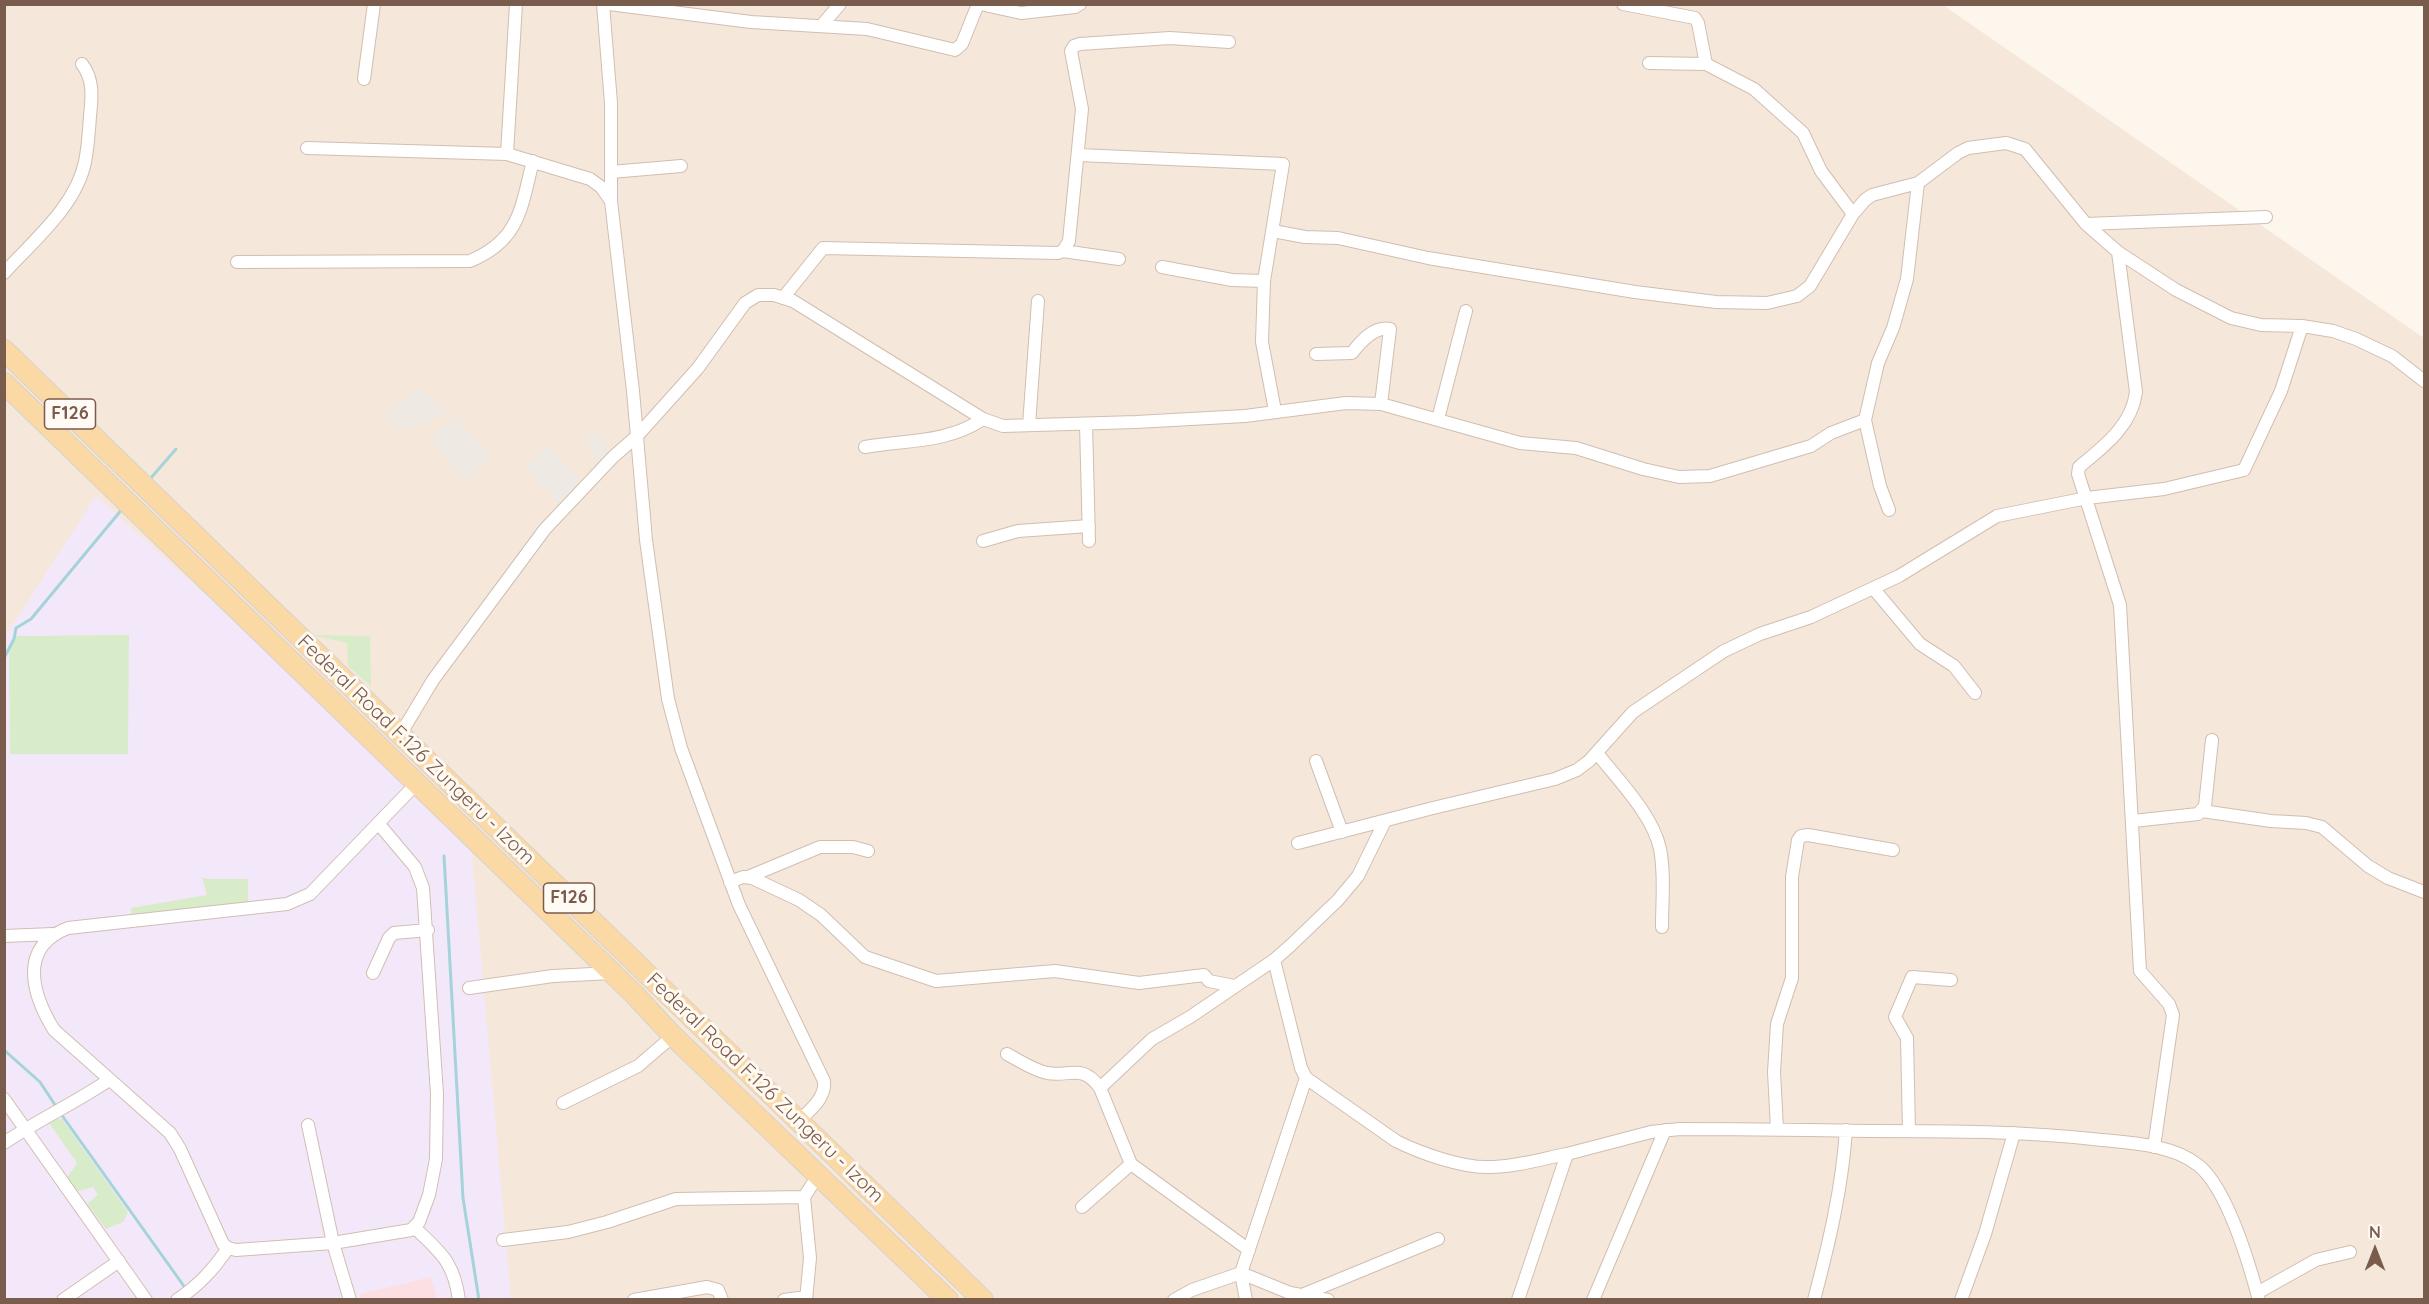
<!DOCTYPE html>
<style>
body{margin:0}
#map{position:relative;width:2429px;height:1304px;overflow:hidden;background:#fdf6ec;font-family:Quicksand,sans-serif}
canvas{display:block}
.frame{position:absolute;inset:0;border:6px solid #7a5c4d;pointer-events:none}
.north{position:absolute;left:2345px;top:1220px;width:60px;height:60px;-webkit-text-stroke:4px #fffaf3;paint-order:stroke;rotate:0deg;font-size:16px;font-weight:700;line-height:24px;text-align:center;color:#7a5c4d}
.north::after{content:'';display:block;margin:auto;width:21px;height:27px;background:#7a5c4d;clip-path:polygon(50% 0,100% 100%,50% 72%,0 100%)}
</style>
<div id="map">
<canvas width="2429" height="1304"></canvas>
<div class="frame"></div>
<div class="north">N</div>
</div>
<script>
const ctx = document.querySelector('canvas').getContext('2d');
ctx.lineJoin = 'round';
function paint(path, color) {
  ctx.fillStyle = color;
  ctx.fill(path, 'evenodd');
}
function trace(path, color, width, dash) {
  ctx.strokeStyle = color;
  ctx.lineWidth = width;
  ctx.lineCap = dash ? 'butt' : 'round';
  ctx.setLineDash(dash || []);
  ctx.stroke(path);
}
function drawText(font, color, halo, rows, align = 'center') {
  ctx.font = font + ' Quicksand,sans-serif';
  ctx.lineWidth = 6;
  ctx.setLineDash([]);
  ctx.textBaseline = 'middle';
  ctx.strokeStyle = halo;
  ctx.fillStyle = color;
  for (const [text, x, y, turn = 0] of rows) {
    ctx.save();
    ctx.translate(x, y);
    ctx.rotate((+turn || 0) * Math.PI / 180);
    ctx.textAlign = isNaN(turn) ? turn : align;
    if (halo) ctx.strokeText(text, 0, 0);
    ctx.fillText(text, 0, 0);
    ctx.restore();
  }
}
paint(new Path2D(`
 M5 5H1943L2424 338V1299L5 1300Z`), '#f5e8da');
paint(new Path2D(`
 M420 387 448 414 398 431 385 415Z
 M456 416 492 456 465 480 429 439Z
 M600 434 613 461 599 468 584 435Z
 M549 445 590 490 565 512 524 466Z`), '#efe9e4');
paint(new Path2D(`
 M96 496 470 834 511 1299H5L4 638Z`), '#f3e8fa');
paint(new Path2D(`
 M431 1277 437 1299H362L360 1294Z`), '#fbdfe3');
paint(new Path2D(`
 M129 635 128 754H10L9 649 15 636Z
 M311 635 370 636 371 686 348 666 347 643Z
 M202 877 206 879H248V905L131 918V908L207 895Z
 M62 1119 128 1212 123 1222 106 1229 87 1204 98 1195 93 1187 75 1192 67 1178 77 1163 47 1120Z`), '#d8ecc9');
trace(new Path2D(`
 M150 479 176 449
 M4 658 14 639 16 628 31 619 123 508
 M444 856 463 1198 479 1300
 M4 1050 40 1082 57 1108
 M61 1114 186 1289`), '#a5d3da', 3);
const minor = new Path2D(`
 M603 4 611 103V201
 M609 4 751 22 867 29 955 50 962 44 978 4
 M980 4 1021 13 1075 7 1080 4
 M1623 4 1695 18 1698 23 1706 64
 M822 25 840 4
 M1649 63 1706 64 1754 89 1803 133 1821 171 1853 214
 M364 79 374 4
 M307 148 507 154 590 179 601 187 611 201 633 391 646 540 668 699 681 748 739 905 824 1081C826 1098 810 1110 799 1121
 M507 154 516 4
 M1079 155 1283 164 1264 281 1262 342 1275 411
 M611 172 681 166
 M2086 224 2266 217
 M1273 231 1305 237 1338 238 1428 258 1635 292 1716 302 1767 303 1797 296 1810 286 1853 214 1865 200 1872 195 1918 183 1958 153 1968 148 2006 143 2025 149 2086 224 2118 252 2176 290 2231 318 2261 325 2302 326 2333 331 2356 339 2392 356 2424 381
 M1063 251 1119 259
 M2118 252 2136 392C2132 426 2103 447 2079 467L2078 474 2120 605 2140 971 2169 1004 2173 1015 2154 1147
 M237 262 470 261C520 240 521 208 533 161
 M1162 267 1232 280 1264 281
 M4 273C33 241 76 206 85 162 88 147 89 132 90 116 92 97 94 80 82 64
 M783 298 823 248 1058 253 1063 251 1069 241 1082 109 1071 51 1074 46 1080 44 1170 38 1229 42
 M1316 354 1352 353C1361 341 1374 326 1390 329L1381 404
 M1438 419 1466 311
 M1086 424 1089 541
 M1029 425 1038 301
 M865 447C905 440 948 443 983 419
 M1889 510 1880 486 1865 420 1878 363 1893 328 1907 279 1918 183
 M983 541 1018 531 1089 526
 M1873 588 1920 644 1954 666 1975 693
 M400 735 433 680 545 529 613 457 637 436 698 368 745 303 758 295H774L793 301 983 419 1003 426 1136 422 1245 416 1346 403 1381 404 1520 443 1576 448 1643 469 1679 477 1710 476 1811 446 1831 433 1865 420
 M1597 753C1618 780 1653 815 1660 849 1665 874 1662 901 1662 927
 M1316 761 1342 832
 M2202 811 2271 821 2306 823 2322 827 2368 866 2388 878 2424 892
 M2133 821 2198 814 2205 806 2212 740
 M378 823 415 867 423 888 437 1094 436 1159 429 1195 419 1222 411 1230 333 1243 236 1250 228 1248 223 1244 180 1149 170 1133 54 1030C32 994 18 947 68 928L287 904 310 894 417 783
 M1298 843 1433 808 1555 779 1577 770 1589 761 1633 712 1724 651 1760 634 1811 617 1899 576 1997 516 2087 498 2164 489 2244 470 2281 391 2302 326
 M748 877 820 847H853L868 851
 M730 882 743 877 752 878 799 900 821 915 865 957 936 981 1055 971 1139 983 1204 975 1209 981 1234 986
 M4 936 53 934
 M1274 960 1301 1068 1306 1078 1396 1141C1420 1153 1462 1168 1489 1167 1515 1167 1541 1159 1567 1154
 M373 973 389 938 394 933 428 930
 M469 988 553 976 612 973
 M1007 1054C1020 1061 1033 1070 1047 1073 1070 1077 1082 1063 1100 1088L1131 1164
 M1100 1088 1152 1039 1190 1017 1274 960 1290 946 1338 900 1358 876 1385 821
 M4 1099 146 1300
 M563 1103 638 1066 673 1036
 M308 1125 333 1243 350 1300
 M1777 1129 1774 1072 1777 1024 1792 978V877L1798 840 1801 836 1808 835 1893 850
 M1909 1131 1907 1038 1895 1017 1912 977 1951 980
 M4 1143C38 1120 75 1103 109 1080
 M1082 1207 1131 1164 1249 1250
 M415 1228C441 1253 454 1262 459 1300
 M503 1240 568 1232 607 1222 676 1199 804 1197
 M2257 1293 2316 1260 2350 1252
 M1302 1295 1438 1239
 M63 1300 119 1261
 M177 1300C199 1285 213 1270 228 1248
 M634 1300 707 1287 718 1290 722 1300
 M784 1300 806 1297
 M806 1300 810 1258 804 1197 819 1174
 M1174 1300 1192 1290 1241 1273 1290 1293 1328 1300
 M1246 1300 1241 1273 1306 1078
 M1518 1300 1567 1154 1651 1132 1680 1129C1744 1129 1807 1130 1871 1131 1948 1131 2025 1131 2102 1140 2132 1143 2173 1145 2198 1165 2227 1188 2249 1263 2259 1300
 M1593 1300 1665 1130
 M1814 1300C1829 1243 1842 1189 1846 1130
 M1961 1300 1985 1234 2014 1133`);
const primary = new Path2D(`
 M4 350 983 1300
 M4 383 634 994 673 1036 948 1300`);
trace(minor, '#d1beb0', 14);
trace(primary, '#dad1cd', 22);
trace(minor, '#fff', 12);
trace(primary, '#fbd9a5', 20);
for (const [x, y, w] of [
 [70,414,51],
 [569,898,51]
]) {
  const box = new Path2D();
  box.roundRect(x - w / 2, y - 15, w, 30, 4.5);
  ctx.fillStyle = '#fffaf3';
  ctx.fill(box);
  trace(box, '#7a5c4d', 1.5);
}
drawText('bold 18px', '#7a5c4d', null, [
 ["F126",70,414],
 ["F126",569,898]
]);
drawText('20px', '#7a5c4d', '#fffaf3', [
 ["Federal Road F.126 Zungeru - Izom",416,750,44],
 ["Federal Road F.126 Zungeru - Izom",765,1088,44]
]);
</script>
